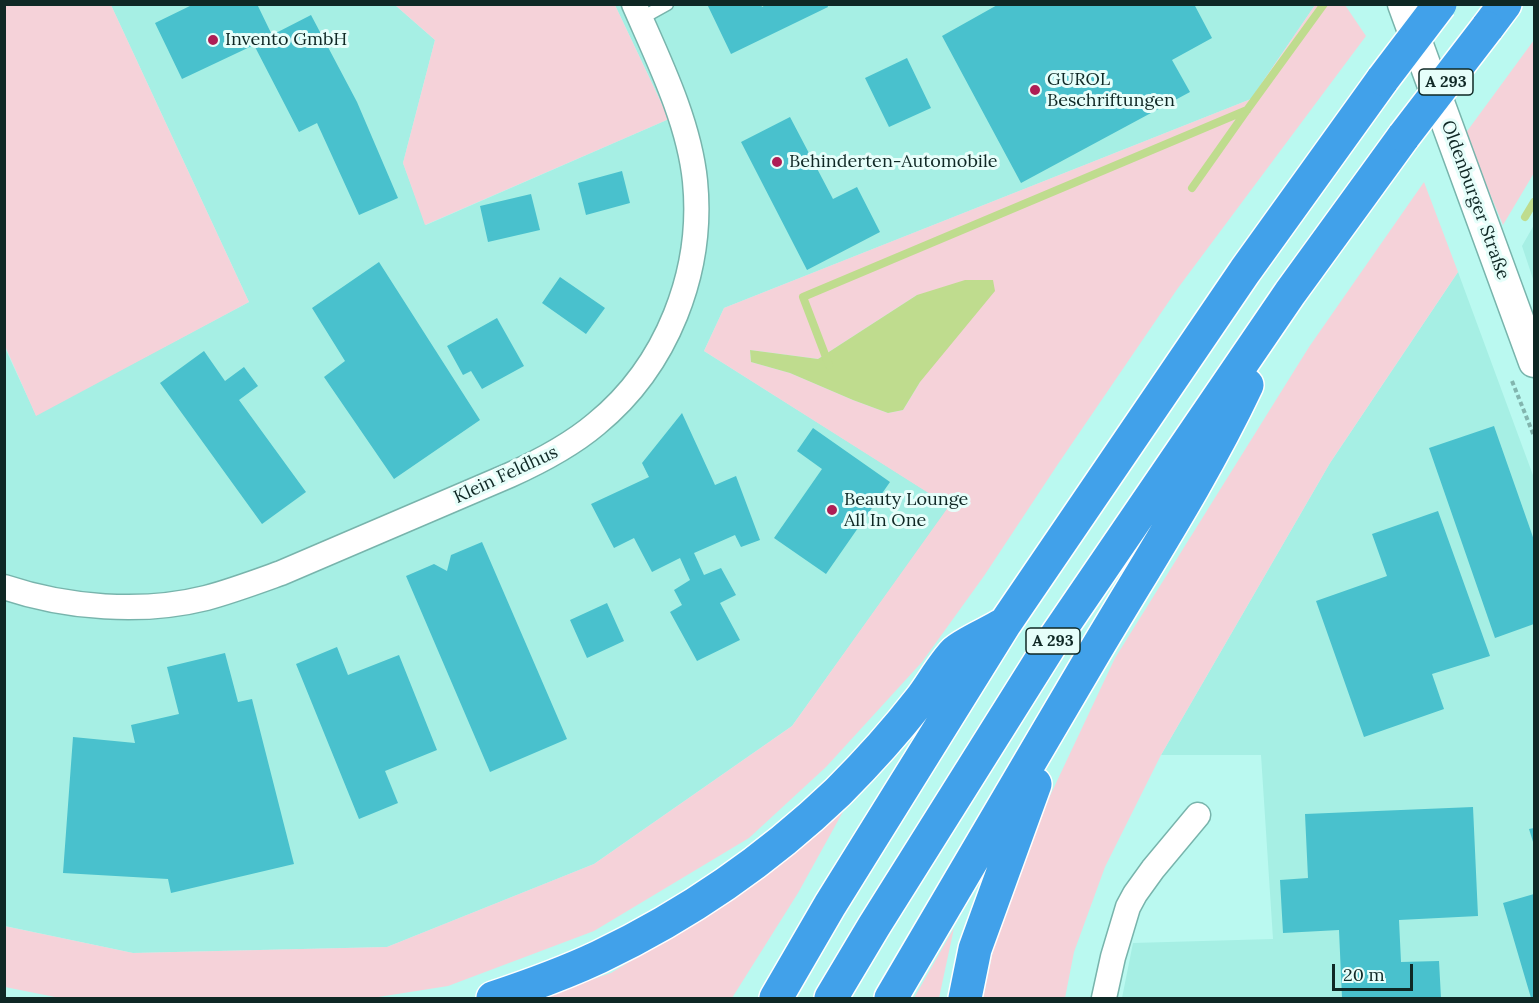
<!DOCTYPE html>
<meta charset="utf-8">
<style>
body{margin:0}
#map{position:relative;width:1539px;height:1003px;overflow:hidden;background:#baf9f0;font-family:Lora,serif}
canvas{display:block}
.frame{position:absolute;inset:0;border:6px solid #0f2825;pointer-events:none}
.scale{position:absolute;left:1332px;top:964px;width:81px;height:27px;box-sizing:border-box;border:3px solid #0f2825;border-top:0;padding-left:8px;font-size:18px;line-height:21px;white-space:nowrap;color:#0f2825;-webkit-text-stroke:4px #e6fefa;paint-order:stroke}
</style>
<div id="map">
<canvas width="1539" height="1003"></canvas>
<div class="frame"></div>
<div class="scale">20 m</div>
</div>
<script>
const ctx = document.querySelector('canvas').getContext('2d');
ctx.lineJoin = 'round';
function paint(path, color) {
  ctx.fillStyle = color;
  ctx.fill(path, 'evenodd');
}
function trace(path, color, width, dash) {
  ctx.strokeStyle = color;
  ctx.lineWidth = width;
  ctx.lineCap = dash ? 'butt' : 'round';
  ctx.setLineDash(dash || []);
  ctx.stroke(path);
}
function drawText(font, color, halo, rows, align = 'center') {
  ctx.font = font + ' Lora,serif';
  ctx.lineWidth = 6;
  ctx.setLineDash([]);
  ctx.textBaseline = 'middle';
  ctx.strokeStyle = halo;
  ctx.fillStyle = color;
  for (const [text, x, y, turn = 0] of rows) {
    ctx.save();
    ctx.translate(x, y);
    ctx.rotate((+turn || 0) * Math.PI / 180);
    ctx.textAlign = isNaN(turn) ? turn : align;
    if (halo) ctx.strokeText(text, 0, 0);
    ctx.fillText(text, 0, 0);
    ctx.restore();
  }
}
paint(new Path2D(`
 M111 5H395L435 40 403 163 426 225 669 119 615 5H1315L1251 99 724 308 704 351 950 506 792 726 594 864 387 947 133 953 5 926 4 346 36 415 249 302Z
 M1534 225V282L1522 246Z
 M1458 272 1534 478V998H1122L1133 943 1273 939 1261 755H1161L1330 463Z`), '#a6efe4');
paint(new Path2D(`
 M4 5H111L249 302 36 416 5 346Z
 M395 5H615L669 119 425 225 403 163 435 40Z
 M1315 5H1345L1366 36 1178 288 1058 464 984 576 922 662 826 767 749 838 594 931 448 986 372 998H60L5 987 4 926 133 953 387 947 594 864 792 726 949 506 704 351 724 308 1251 99ZM917 295 920 382 903 410 888 413 853 400 790 373 751 362 750 350 818 359Z
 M1534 40V173L1503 225 1465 134Z
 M1424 182 1458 272 1330 463 1161 755 1105 867 1074 952 1065 998H983L997 932 1032 834 1115 658 1309 347Z
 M850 799 798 893 732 998H538L611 973 716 909Z
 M954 928 939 998H914Z`), '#f5d2d9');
paint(new Path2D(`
 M965 280H993L995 291 920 382 903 410 888 413 853 400 790 373 751 362 750 350 818 359 917 295Z`), '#bfdc8e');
trace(new Path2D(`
 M1192 188 1247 110 1324 4
 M1525 217 1534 202
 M829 365 803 297 1247 110`), '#bfdc8e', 8);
paint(new Path2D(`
 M194 4H257L272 35 311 15 357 102 398 198 359 215 317 123 299 132 254 45 182 79 155 23Z
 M707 4H761L762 7 767 4H827L828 7 731 54Z
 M999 4H1194L1212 38 1172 60 1190 92 1021 183 942 36Z
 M907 58 931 108 889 127 865 78Z
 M790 117 833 199 857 187 880 232 807 270 741 142Z
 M622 171 630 203 586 215 578 183Z
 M531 194 540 230 488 242 480 206Z
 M379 262 480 420 394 479 324 377 345 361 312 308Z
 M560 277 605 308 586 334 542 303Z
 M497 318 524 366 482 389 471 371 463 375 447 346Z
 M204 351 225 381 244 367 258 386 239 400 306 492 262 524 160 383Z
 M682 413 715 485 736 476 760 540 741 547 735 535 694 553 704 575 721 568 736 595 720 603 740 640 697 661 670 612 682 605 674 590 690 580 680 558 652 572 634 538 614 548 591 504 649 477 642 463Z
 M1494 426 1534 540V624L1495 638 1429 448Z
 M813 428 890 482 826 574 774 538 822 469 797 451Z
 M1438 511 1490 656 1432 674 1444 709 1364 737 1316 601 1387 576 1372 534Z
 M482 542 567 739 490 772 406 576 434 564 447 571 451 555Z
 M607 603 624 641 587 658 570 620Z
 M337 647 348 675 399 655 437 750 385 771 398 803 359 819 296 664Z
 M225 653 238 702 252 699 294 864 171 893 168 879 63 873 73 737 135 743 131 725 179 714 167 667Z
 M1473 807 1478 916 1399 920 1401 962 1439 961 1441 998H1342L1339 930 1283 933 1280 880 1308 878 1305 814Z
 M1534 828V845L1529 829Z
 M1534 894V998H1531L1503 903Z`), '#49c1cd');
const service = new Path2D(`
 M640 19 667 4`);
const minor = new Path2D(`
 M4 587C67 608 142 614 206 598 232 591 256 582 281 573L510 475C541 461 570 446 596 424 667 366 704 272 695 181 689 121 658 59 634 4
 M1104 998 1113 957 1128 907 1135 894 1153 869 1198 815`);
const tertiary = new Path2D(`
 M1403 4 1534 362`);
const motorway = new Path2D(`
 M1487 28 1505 4
 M493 998C529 986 565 973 599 957 687 915 768 859 838 792 867 763 895 732 920 700 931 686 943 664 955 652 963 644 991 632 1002 625
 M776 998 830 905 1004 625 1245 271 1383 79
 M831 998 874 926 1054 639 1290 293 1404 136
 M891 998C959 884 1026 768 1094 653 1146 565 1203 478 1247 385
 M965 998 975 949 1035 784`);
trace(service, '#78b4ac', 15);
trace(minor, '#78b4ac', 27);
trace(tertiary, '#78b4ac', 33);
trace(motorway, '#fff', 36);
trace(new Path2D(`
 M1512 381 1534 436`), '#82b5ae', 4, [4.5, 3]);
trace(service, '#fff', 12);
trace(minor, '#fff', 24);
trace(tertiary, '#fff', 30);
trace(motorway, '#41a1ea', 33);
const motorwayBridge = new Path2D(`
 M1383 79 1440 4
 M1404 136 1487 28`);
trace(motorwayBridge, '#fff', 36, []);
trace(motorwayBridge, '#41a1ea', 33);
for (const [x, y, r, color] of [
 [213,40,6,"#ae1e55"],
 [1035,90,6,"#ae1e55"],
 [777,162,6,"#ae1e55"],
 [832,510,6,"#ae1e55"]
]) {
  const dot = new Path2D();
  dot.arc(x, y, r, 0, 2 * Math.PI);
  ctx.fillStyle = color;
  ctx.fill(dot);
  trace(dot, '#e6fefa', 2);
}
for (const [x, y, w] of [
 [1446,82,54],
 [1053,641,54]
]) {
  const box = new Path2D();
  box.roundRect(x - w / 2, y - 13, w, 26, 4.5);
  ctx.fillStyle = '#e6fefa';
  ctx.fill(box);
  trace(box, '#0f2825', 1.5);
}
drawText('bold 16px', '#0f2825', null, [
 ["A 293",1446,82],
 ["A 293",1053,641]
]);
drawText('18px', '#0f2825', '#e6fefa', [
 ["Invento GmbH",225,40],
 ["GUROL",1047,80],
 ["Beschriftungen",1047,101],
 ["Behinderten-Automobile",789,162],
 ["Beauty Lounge",844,500],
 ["All In One",844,521]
], 'left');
drawText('18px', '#0f2825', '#e6fefa', [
 ["Oldenburger Straße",1475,200,70],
 ["Klein Feldhus",506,475,-25]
]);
</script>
